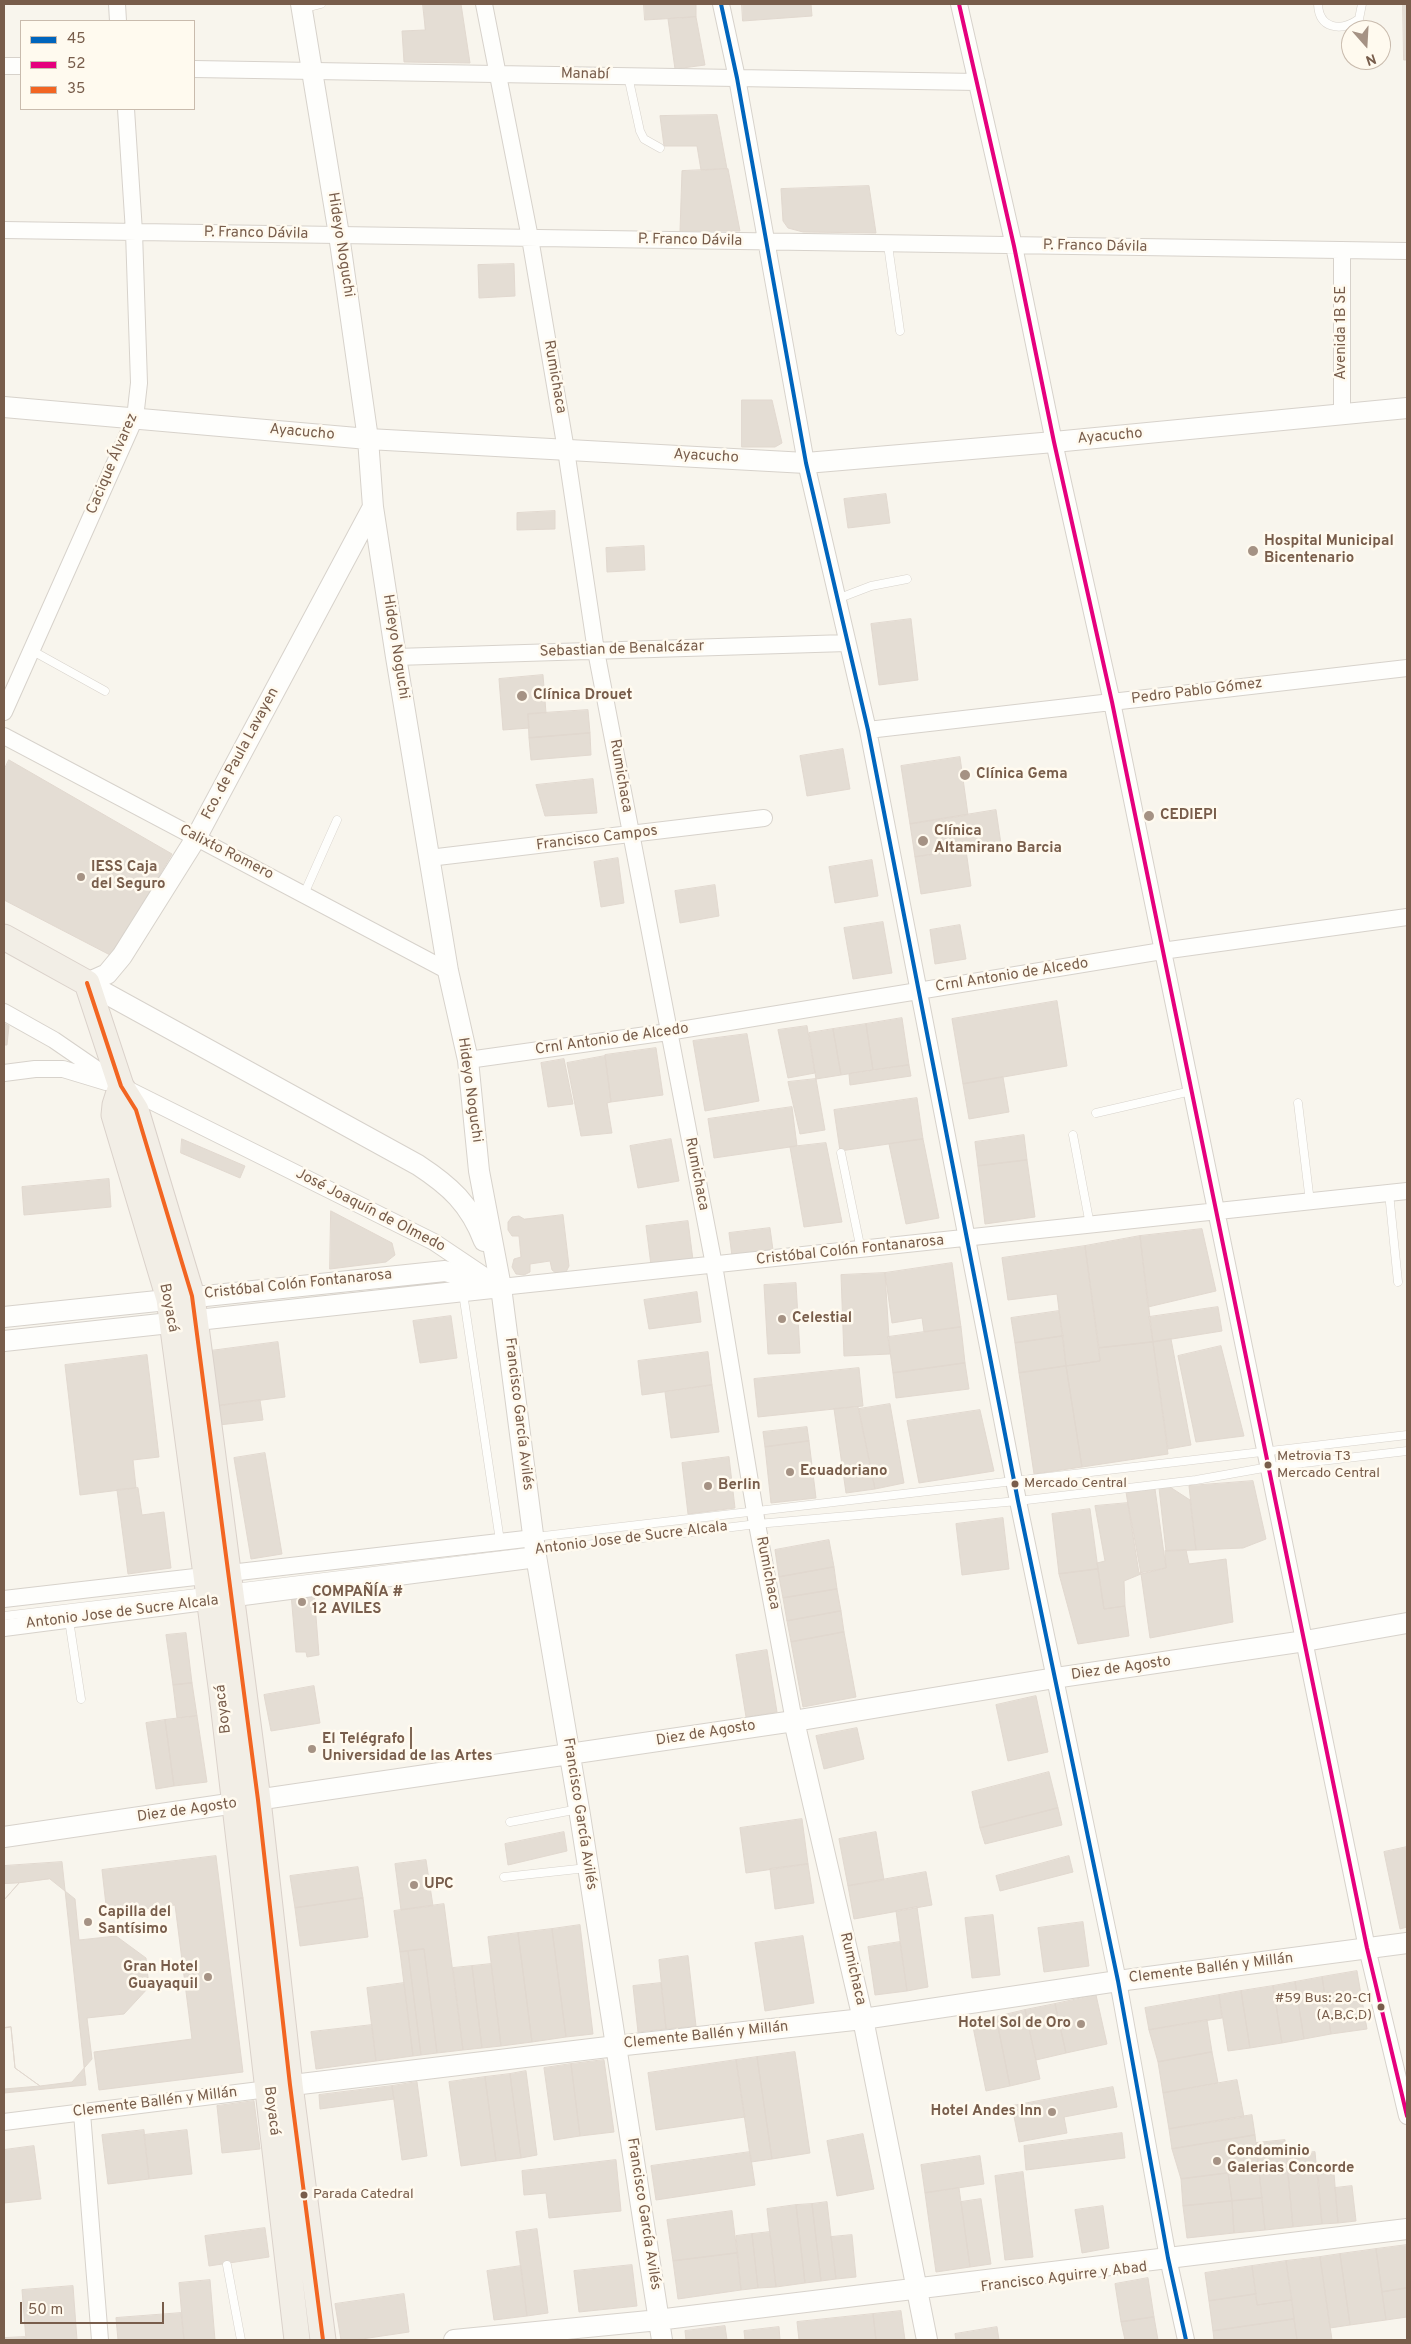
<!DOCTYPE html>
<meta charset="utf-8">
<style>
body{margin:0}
#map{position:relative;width:1411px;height:2344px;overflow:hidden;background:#f8f5ed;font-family:Overpass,sans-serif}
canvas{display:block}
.frame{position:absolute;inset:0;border:5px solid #785d4b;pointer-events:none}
.legend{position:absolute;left:20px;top:20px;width:175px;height:90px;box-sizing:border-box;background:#fffaef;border:1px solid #c9bbad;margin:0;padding:6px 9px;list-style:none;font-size:15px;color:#785d4b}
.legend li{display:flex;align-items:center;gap:10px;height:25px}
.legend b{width:25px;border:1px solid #c9bbad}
.north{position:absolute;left:1341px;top:20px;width:50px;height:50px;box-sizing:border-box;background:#fffaef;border:1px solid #c9bbad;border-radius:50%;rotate:161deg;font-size:14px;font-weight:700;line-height:20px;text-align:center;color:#785d4b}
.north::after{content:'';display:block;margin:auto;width:18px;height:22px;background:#a59284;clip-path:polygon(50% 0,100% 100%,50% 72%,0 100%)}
.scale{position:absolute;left:20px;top:2302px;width:144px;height:22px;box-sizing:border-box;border:2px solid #785d4b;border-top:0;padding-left:6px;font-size:15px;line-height:18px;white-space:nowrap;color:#785d4b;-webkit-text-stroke:4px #fffaef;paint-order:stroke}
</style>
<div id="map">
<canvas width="1411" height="2344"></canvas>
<div class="frame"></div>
<ul class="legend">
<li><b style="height:6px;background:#0065bd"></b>45</li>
<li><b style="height:6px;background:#e5007d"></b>52</li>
<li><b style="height:6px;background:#f26522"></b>35</li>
</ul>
<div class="north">N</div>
<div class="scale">50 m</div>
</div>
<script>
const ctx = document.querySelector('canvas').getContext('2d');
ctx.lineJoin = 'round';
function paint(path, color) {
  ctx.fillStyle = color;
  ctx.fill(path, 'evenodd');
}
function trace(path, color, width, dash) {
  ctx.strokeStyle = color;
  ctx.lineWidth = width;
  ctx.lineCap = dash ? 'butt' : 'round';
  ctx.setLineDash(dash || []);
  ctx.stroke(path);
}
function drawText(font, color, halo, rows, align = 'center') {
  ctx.font = font + ' Overpass,sans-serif';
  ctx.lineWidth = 5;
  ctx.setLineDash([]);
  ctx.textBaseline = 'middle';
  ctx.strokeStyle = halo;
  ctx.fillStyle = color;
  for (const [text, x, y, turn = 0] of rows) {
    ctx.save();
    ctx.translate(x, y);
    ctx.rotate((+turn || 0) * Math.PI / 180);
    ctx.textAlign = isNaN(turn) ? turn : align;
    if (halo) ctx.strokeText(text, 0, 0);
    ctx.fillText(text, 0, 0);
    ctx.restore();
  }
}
const building = new Path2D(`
 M423 4H461L470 63 404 62 402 31 425 30Z
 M644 4H696V17L645 20Z
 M742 4H811L812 16 743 21Z
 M1403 4H1407V60H1404Z
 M696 17 705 65 675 69 668 19Z
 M717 115 727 169 701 170 697 146H664L660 116Z
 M728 169 740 231H680L682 171Z
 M869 186 876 233 803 232 788 228 783 221 781 189Z
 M514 264 515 296 479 298 478 265Z
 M742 400H772L782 443 775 447H742Z
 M886 494 890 523 848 528 844 499Z
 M555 511V529L517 530V513Z
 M644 546 645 570 607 572 606 548Z
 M911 619 918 680 879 685 871 624Z
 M543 675 546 713 528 714 529 728 503 730 499 679Z
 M588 710 590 733 529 738 528 714Z
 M590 733 591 755 531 760 529 738Z
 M843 749 850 789 807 796 800 756Z
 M960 757 968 815 910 824 901 766Z
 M9 760 172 854 112 956 4 900V770Z
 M593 779 597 813 545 816 536 785Z
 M996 810 1001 844 915 857 910 824Z
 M966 850 971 886 921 894 915 857Z
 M618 858 624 903 601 907 594 862Z
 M872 860 878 896 835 903 829 867Z
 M715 885 719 916 680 923 675 891Z
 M883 922 892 973 853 979 844 928Z
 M960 925 966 959 935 964 930 930Z
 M1057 1001 1067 1066 963 1084 952 1019Z
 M902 1018 909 1065 873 1070 866 1024Z
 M4 1023 9 1026 7 1045H4Z
 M866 1024 873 1070 841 1075 833 1029Z
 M807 1026 815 1073 788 1078 778 1030Z
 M833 1029 841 1075 816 1079 809 1033Z
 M747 1034 759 1101 705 1111 693 1041Z
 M656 1048 663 1095 611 1102 605 1055Z
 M605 1056 611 1102 607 1103 612 1133 581 1136 567 1063Z
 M564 1059 573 1104 548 1107 541 1063Z
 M909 1065 911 1076 850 1085 849 1074Z
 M1003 1077 1009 1112 969 1119 963 1084Z
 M816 1079 825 1130 800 1134 788 1082Z
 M917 1098 923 1139 840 1151 834 1110Z
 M792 1107 797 1146 714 1158 708 1119Z
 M1024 1135 1027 1160 978 1166 975 1142Z
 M182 1139 245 1166 240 1178 181 1153Z
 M671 1139 679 1181 638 1188 630 1146Z
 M923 1139 939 1218 906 1224 889 1144Z
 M826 1143 842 1222 804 1227 790 1147Z
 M1027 1160 1035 1217 985 1224 978 1166Z
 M109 1179 111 1207 24 1215 22 1187Z
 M331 1211 392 1243 395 1255 386 1262 330 1269Z
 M563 1215 569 1266 566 1272 556 1273 552 1270 550 1261 530 1264V1272L524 1275 516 1274 512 1267 514 1259 521 1257 519 1236H512L508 1230V1222L512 1217 519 1216 524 1219Z
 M688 1221 693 1260 651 1265 646 1226Z
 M770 1228 773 1250 732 1256 729 1233Z
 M1202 1229 1216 1291 1148 1307 1140 1236Z
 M1140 1236 1153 1342 1099 1348 1085 1246Z
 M1085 1246 1100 1361 1066 1366 1057 1294 1008 1300 1002 1258Z
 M952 1263 961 1327 924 1332 922 1318 892 1323 885 1273Z
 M885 1273 890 1354 844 1356 841 1275Z
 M796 1283 800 1353 768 1354 764 1285Z
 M697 1292 701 1322 649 1329 644 1300Z
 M1218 1307 1222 1331 1153 1342 1149 1317Z
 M1059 1311 1063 1336 1015 1343 1011 1318Z
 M451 1316 457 1358 420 1363 413 1321Z
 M961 1327 965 1363 893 1373 888 1337Z
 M1063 1336 1066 1366 1019 1373 1015 1343Z
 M1171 1339 1191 1445 1168 1449 1153 1342Z
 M278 1342 285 1397 217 1406 210 1351Z
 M1153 1342 1168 1454 1082 1467 1066 1366 1100 1361 1099 1348Z
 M1221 1346 1244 1436 1196 1442 1178 1356Z
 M708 1352 712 1385 642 1395 638 1361Z
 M147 1355 159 1457 133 1460 136 1488 80 1495 65 1365Z
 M965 1363 969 1389 896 1398 893 1373Z
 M1066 1366 1082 1467 1034 1474 1019 1373Z
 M859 1368 863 1406 758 1417 754 1379Z
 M712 1385 719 1432 671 1438 665 1392Z
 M260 1400 263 1420 219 1425 217 1406Z
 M890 1404 904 1483 875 1489 859 1409Z
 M858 1407 875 1489 846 1493 834 1409Z
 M980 1410 994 1471 919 1483 907 1421Z
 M807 1427 809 1441 765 1447 763 1432Z
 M809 1441 816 1498 771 1503 765 1447Z
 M265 1453 282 1554 251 1559 234 1458Z
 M729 1457 735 1508 688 1514 682 1463Z
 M1253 1481 1266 1539 1243 1548 1196 1550 1189 1486Z
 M1170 1487 1190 1500 1196 1550 1166 1551 1159 1488Z
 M138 1488 142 1515 164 1512 171 1568 128 1574 117 1490Z
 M1155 1489 1166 1568 1139 1573 1126 1492Z
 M1128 1503 1141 1574 1124 1581 1125 1606 1104 1609 1097 1563 1105 1561 1095 1506Z
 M1090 1509 1098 1569 1059 1574 1052 1514Z
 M1003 1518 1009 1569 962 1575 956 1524Z
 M829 1540 834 1567 779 1577 775 1550Z
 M1186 1550 1189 1564 1226 1559 1233 1622 1150 1638 1141 1574 1166 1568 1165 1551Z
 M834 1567 837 1589 783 1598 779 1577Z
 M1098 1569 1104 1609 1125 1606 1129 1636 1078 1644 1059 1574Z
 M837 1589 841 1611 787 1621 783 1598Z
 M314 1591 319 1655 307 1657 306 1652H296L291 1594Z
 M841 1611 844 1632 791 1642 787 1621Z
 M844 1632 856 1697 803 1707 791 1642Z
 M186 1633 192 1683 173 1685 166 1635Z
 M767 1650 777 1712 746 1717 736 1655Z
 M192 1683 197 1716 177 1718 173 1685Z
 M314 1686 320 1723 271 1731 264 1695Z
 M1036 1696 1048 1752 1008 1761 996 1705Z
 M197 1716 207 1782 174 1786 165 1720Z
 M165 1720 174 1786 156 1789 146 1723Z
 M857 1728 864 1759 824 1769 816 1736Z
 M1049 1772 1058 1808 980 1828 972 1792Z
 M1058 1808 1062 1825 985 1844 980 1828Z
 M802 1819 808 1864 746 1873 740 1828Z
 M564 1832 567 1851 508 1865 505 1844Z
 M876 1832 884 1880 848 1886 839 1839Z
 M1407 1847V1927L1400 1929 1384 1852Z
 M216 1856 243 2072 99 2090 94 2052 192 2039 175 1905 107 1914 102 1870Z
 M1069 1856 1073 1872 1000 1891 996 1876Z
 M426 1860 433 1906 401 1910 395 1864Z
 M62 1862 86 2085 4 2093V1866Z
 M808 1864 814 1903 775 1909 770 1869Z
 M358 1867 363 1898 295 1908 290 1876Z
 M926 1872 932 1905 854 1919 848 1886Z
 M50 1879 75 1899 79 1940 116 1936 146 1958 149 1987 124 2014 87 2018 92 2059 72 2082 40 2086 15 2068 11 2027 4 2028V1900L19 1883Z
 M19 1883 4 1900V1884Z
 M363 1898 368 1937 300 1946 295 1908Z
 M444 1904 463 2050 437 2053 424 1949 400 1952 394 1911Z
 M917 1907 928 1987 907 1991 896 1911Z
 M993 1915 1000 1975 972 1978 965 1918Z
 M1083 1922 1089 1966 1044 1972 1038 1928Z
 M580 1925 593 2034 566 2037 552 1929Z
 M552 1929 566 2037 532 2042 518 1933Z
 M518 1933 532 2042 501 2046 488 1937Z
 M803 1936 814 2003 765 2011 755 1943Z
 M900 1942 907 1991 875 1995 868 1947Z
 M424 1949 437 2053 421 2055 408 1951Z
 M408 1951 421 2055 413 2056 400 1952Z
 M688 1956 696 2026 666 2029 659 1960Z
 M491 1964 501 2046 482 2048 472 1966Z
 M472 1966 482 2048 463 2050 453 1968Z
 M1357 1971 1367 2029 1331 2034 1322 1977Z
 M1322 1977 1331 2034 1304 2039 1295 1982Z
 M1295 1982 1304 2039 1282 2043 1273 1986Z
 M404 1983 413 2056 376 2061 367 1988Z
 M661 1983 666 2029 638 2032 633 1986Z
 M1273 1986 1282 2043 1250 2048 1241 1991Z
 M1241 1991 1250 2048 1228 2051 1219 1995Z
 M1096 1995 1107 2044 1066 2053 1055 2004Z
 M1219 1995 1222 2018 1149 2030 1145 2008Z
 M1055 2004 1066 2053 1036 2060 1025 2010Z
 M1025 2010 1040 2079 1010 2086 996 2017Z
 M996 2017 1010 2086 986 2091 972 2022Z
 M1207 2020 1212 2052 1158 2062 1149 2030Z
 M372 2025 376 2061 316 2069 311 2032Z
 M11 2027 15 2068 40 2086 4 2089V2028Z
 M795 2052 810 2153 772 2159 757 2057Z
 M1212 2052 1218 2083 1163 2093 1158 2062Z
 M757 2057 772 2159 751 2162 736 2060Z
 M604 2060 614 2132 580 2136 571 2064Z
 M736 2060 745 2117 656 2130 648 2073Z
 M571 2064 580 2136 554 2140 544 2068Z
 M526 2071 537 2155 521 2158 510 2074Z
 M510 2074 521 2158 496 2161 485 2077Z
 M485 2077 496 2161 461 2166 449 2082Z
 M1237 2080 1244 2117 1169 2129 1163 2093Z
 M417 2082 427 2156 402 2160 392 2086Z
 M392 2086 394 2099 320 2109 319 2095Z
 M1113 2087 1117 2107 1064 2117 1067 2133 1019 2142 1012 2106Z
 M254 2101 260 2149 222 2153 217 2106Z
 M1252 2115 1255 2135 1172 2149 1169 2129Z
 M144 2130 149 2179 108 2184 102 2135Z
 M187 2130 192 2174 149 2179 144 2135Z
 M1122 2133 1125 2158 1026 2170 1024 2146Z
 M863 2134 874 2189 837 2196 827 2141Z
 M1255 2135 1262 2198 1232 2201 1228 2173 1181 2179 1172 2149Z
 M1285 2140 1293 2227 1265 2230 1256 2143Z
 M34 2146 41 2199 4 2203V2150Z
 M750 2152 755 2185 656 2200 651 2166Z
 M1315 2152 1322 2224 1293 2227 1286 2155Z
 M980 2156 984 2184 925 2193 921 2165Z
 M616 2160 621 2211 549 2218 546 2193 524 2195 522 2171Z
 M1023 2172 1033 2257 1005 2260 995 2176Z
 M1228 2173 1232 2201 1183 2206 1181 2179Z
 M1334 2173 1338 2223 1322 2224 1318 2174Z
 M1352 2186 1356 2221 1338 2223 1335 2188Z
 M959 2188 970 2267 936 2272 925 2193Z
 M1262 2198 1265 2230 1234 2233 1232 2201Z
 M981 2199 991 2264 970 2267 961 2202Z
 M1232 2201 1234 2233 1187 2238 1183 2206Z
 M827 2202 836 2279 821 2281 812 2204Z
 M812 2204 821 2281 805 2283 796 2205Z
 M796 2205 805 2283 776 2287 767 2209Z
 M1103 2206 1109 2248 1082 2253 1075 2210Z
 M732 2211 737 2253 673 2261 667 2220Z
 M265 2228 269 2257 209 2266 205 2236Z
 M537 2229 548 2313 527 2316 516 2232Z
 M770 2232 776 2287 758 2288 752 2234Z
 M752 2234 758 2288 741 2290 736 2236Z
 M852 2235 856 2277 836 2279 831 2237Z
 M1407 2245V2288L1382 2292 1376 2249Z
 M1376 2249 1386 2320 1350 2325 1340 2254Z
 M737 2253 741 2290 678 2299 673 2261Z
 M1340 2254 1350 2325 1330 2328 1320 2257Z
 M1320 2257 1332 2340H1297L1286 2261Z
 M1286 2261 1292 2300 1257 2305 1252 2266Z
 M632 2265 637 2306 579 2312 574 2271Z
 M521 2266 527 2316 494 2320 487 2271Z
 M1252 2266 1256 2294 1209 2301 1205 2273Z
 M1148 2278 1154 2317 1121 2322 1115 2284Z
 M210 2280 215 2340H184L179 2283Z
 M73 2286 77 2340H26L22 2290Z
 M1407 2288V2317L1386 2320 1382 2292Z
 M404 2294 409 2332 355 2340H341L335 2304Z
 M1256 2294 1257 2305 1292 2300 1294 2319 1213 2331 1209 2301Z
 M901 2311 905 2340H876L873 2314Z
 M181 2313 184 2340H118L116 2318Z
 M873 2314 876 2340H799L797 2322Z
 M1154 2317 1158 2340H1125L1121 2322Z
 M1294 2319 1297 2340H1214L1213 2331Z
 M725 2326 727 2340H686L685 2331Z
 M779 2327 780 2340H745L744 2331Z
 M997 2327 999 2340H956L955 2334Z
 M25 2337 26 2340H4V2338Z`);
paint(building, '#e4ddd4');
trace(building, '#e1d8cf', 1);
const service = new Path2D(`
 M1318 4C1319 29 1341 32 1359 19L1362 4
 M302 9 321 4
 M628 76 640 131 644 139 660 148
 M888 245 900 331
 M837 599 871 586 907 579
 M31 650 105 691
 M304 894 337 820
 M1298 1103 1310 1202
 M1096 1113 1191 1091
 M1073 1135 1090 1225
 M841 1153 861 1250
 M1389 1193 1398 1282
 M463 1293 500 1541
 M535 1537 1407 1435
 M234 1588 757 1524 1018 1501 1196 1480 1269 1467 1407 1451
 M4 1616 205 1592
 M69 1620 81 1699
 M510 1822 579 1809
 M504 1877 587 1868
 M227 2265 241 2340`);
const minor = new Path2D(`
 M117 4 118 21
 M484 4 530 238 566 450 596 651 714 1265 757 1524 794 1721
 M721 4 737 78 806 463 868 730 1018 1501 1118 1981 1168 2258 1186 2340
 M959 4 1014 246 1054 442 1112 702 1367 1948 1407 2116
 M4 66H21
 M194 69 977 82
 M4 230 1407 251
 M1342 415V250
 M396 657 847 643
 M4 712 135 418 139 383 134 232 126 109
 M868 730 1407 668
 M4 736 448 971
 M429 858 764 818
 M4 1012 54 1040 121 1086 434 1242 501 1287 1407 1191
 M468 1060 668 1032 1162 951 1407 917
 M4 1073 35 1069H63L106 1082
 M4 1599 534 1538
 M4 1628 537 1559
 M82 2113 100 2340
 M4 2122 268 2089`);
const tertiary = new Path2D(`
 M301 4 339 235 368 439 373 507 396 657 448 971 468 1060 479 1171 501 1287 535 1550 579 1809 662 2340
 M4 407 368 439 806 463 1054 442 1407 408
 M87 983 107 974 122 956 196 838 373 507
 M87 983 418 1165C450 1186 470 1204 484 1241
 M4 1317 445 1271 501 1287
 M4 1341 492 1288
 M794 1721 863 2019 927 2340
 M4 1837 794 1721 1055 1678 1305 1641 1407 1623
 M276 2087 616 2046 863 2019 1118 1981 1407 1943
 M454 2340 649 2321 1407 2229`);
const primary = new Path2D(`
 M4 937 87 983 121 1086 136 1110 192 1296 258 1800 290 2085 323 2340
 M121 1086 115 1105 114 1115 169 1299 222 1694 297 2340`);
trace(service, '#d7d2cb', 9);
trace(minor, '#d7d2cb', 18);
trace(tertiary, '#d7d2cb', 22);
trace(primary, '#dad1ca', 27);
trace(service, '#fefefc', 8);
trace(minor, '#fefefc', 16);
trace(tertiary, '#fefefc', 20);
trace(primary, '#f2eee6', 25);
trace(new Path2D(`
 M721 4 737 78 806 463 868 730 1018 1501 1118 1981 1168 2258 1186 2340`), '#0065bd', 4);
trace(new Path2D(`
 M959 4 1014 246 1054 442 1112 702 1367 1948 1407 2116`), '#e5007d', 4);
trace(new Path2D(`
 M87 983 121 1086 136 1110 192 1296 258 1800 290 2085 323 2340`), '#f26522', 4);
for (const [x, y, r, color] of [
 [1253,551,6,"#a59284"],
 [522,696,6,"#a59284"],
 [965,775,6,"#a59284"],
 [1149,816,6,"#a59284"],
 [923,841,6,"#a59284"],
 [81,877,5,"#a59284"],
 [782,1319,5,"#a59284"],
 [1268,1465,4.5,"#785d4b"],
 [790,1472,5,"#a59284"],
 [1015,1484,4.5,"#785d4b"],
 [708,1486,5,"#a59284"],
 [302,1602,5,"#a59284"],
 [312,1749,5,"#a59284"],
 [414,1885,5,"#a59284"],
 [88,1922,5,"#a59284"],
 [208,1977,5,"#a59284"],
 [1381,2007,4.5,"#785d4b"],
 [1081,2024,5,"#a59284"],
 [1052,2112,5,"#a59284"],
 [1217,2161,5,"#a59284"],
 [304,2195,4.5,"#785d4b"]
]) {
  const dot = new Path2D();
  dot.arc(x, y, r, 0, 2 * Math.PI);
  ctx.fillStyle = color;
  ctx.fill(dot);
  trace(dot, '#fffaef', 2);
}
drawText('14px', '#785d4b', '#fffaef', [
 ["Metrovia T3",1277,1457],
 ["Mercado Central",1277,1474],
 ["Mercado Central",1024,1484],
 ["#59 Bus: 20-C1",1372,1999,"right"],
 ["(A,B,C,D)",1372,2016,"right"],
 ["Parada Catedral",313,2195]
], 'left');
drawText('15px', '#785d4b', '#fffaef', [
 ["Manabí",585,75,1],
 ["P. Franco Dávila",256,234,1],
 ["P. Franco Dávila",690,241,1],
 ["Hideyo Noguchi",340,245,81],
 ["P. Franco Dávila",1095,247,1],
 ["Avenida 1B SE",1342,333,-90],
 ["Rumichaca",554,377,80],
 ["Ayacucho",302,433,5],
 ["Ayacucho",1110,437,-5],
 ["Ayacucho",706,457,3],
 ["Cacique Álvarez",113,464,-67],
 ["Hideyo Noguchi",395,647,81],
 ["Sebastian de Benalcázar",622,650,-2],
 ["Pedro Pablo Gómez",1197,692,-7],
 ["Fco. de Paula Lavayen",241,754,-62],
 ["Rumichaca",620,776,80],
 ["Francisco Campos",597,839,-7],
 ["Calixto Romero",226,853,27],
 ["Crnl Antonio de Alcedo",1012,976,-9],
 ["Crnl Antonio de Alcedo",612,1040,-8],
 ["Hideyo Noguchi",469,1090,82],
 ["Rumichaca",696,1174,79],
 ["José Joaquín de Olmedo",370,1211,27],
 ["Cristóbal Colón Fontanarosa",850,1251,-6],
 ["Cristóbal Colón Fontanarosa",298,1285,-6],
 ["Boyacá",168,1308,79],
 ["Francisco García Avilés",518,1414,83],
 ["Antonio Jose de Sucre Alcala",631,1539,-7],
 ["Rumichaca",767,1573,79],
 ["Antonio Jose de Sucre Alcala",122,1613,-7],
 ["Diez de Agosto",1121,1669,-8],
 ["Boyacá",224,1709,-97],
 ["Diez de Agosto",706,1734,-9],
 ["Diez de Agosto",187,1811,-8],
 ["Francisco García Avilés",579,1814,81],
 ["Rumichaca",852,1969,77],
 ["Clemente Ballén y Millán",1211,1969,-7],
 ["Clemente Ballén y Millán",706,2036,-6],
 ["Clemente Ballén y Millán",155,2103,-7],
 ["Boyacá",271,2111,83],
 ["Francisco García Avilés",643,2214,81],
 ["Francisco Aguirre y Abad",1064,2278,-7]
]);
drawText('bold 15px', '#785d4b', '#fffaef', [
 ["Hospital Municipal",1264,542],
 ["Bicentenario",1264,559],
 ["Clínica Drouet",533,696],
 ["Clínica Gema",976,775],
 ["CEDIEPI",1160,816],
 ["Clínica",934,832],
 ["Altamirano Barcia",934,849],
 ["IESS Caja",91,868],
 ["del Seguro",91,885],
 ["Celestial",792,1319],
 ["Ecuadoriano",800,1472],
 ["Berlin",718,1486],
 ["COMPAÑÍA #",312,1593],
 ["12 AVILES",312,1610],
 ["El Telégrafo |",322,1740],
 ["Universidad de las Artes",322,1757],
 ["UPC",424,1885],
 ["Capilla del",98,1913],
 ["Santísimo",98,1930],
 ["Gran Hotel",198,1968,"right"],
 ["Guayaquil",198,1985,"right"],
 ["Hotel Sol de Oro",1071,2024,"right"],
 ["Hotel Andes Inn",1042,2112,"right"],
 ["Condominio",1227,2152],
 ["Galerias Concorde",1227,2169]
], 'left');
</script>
